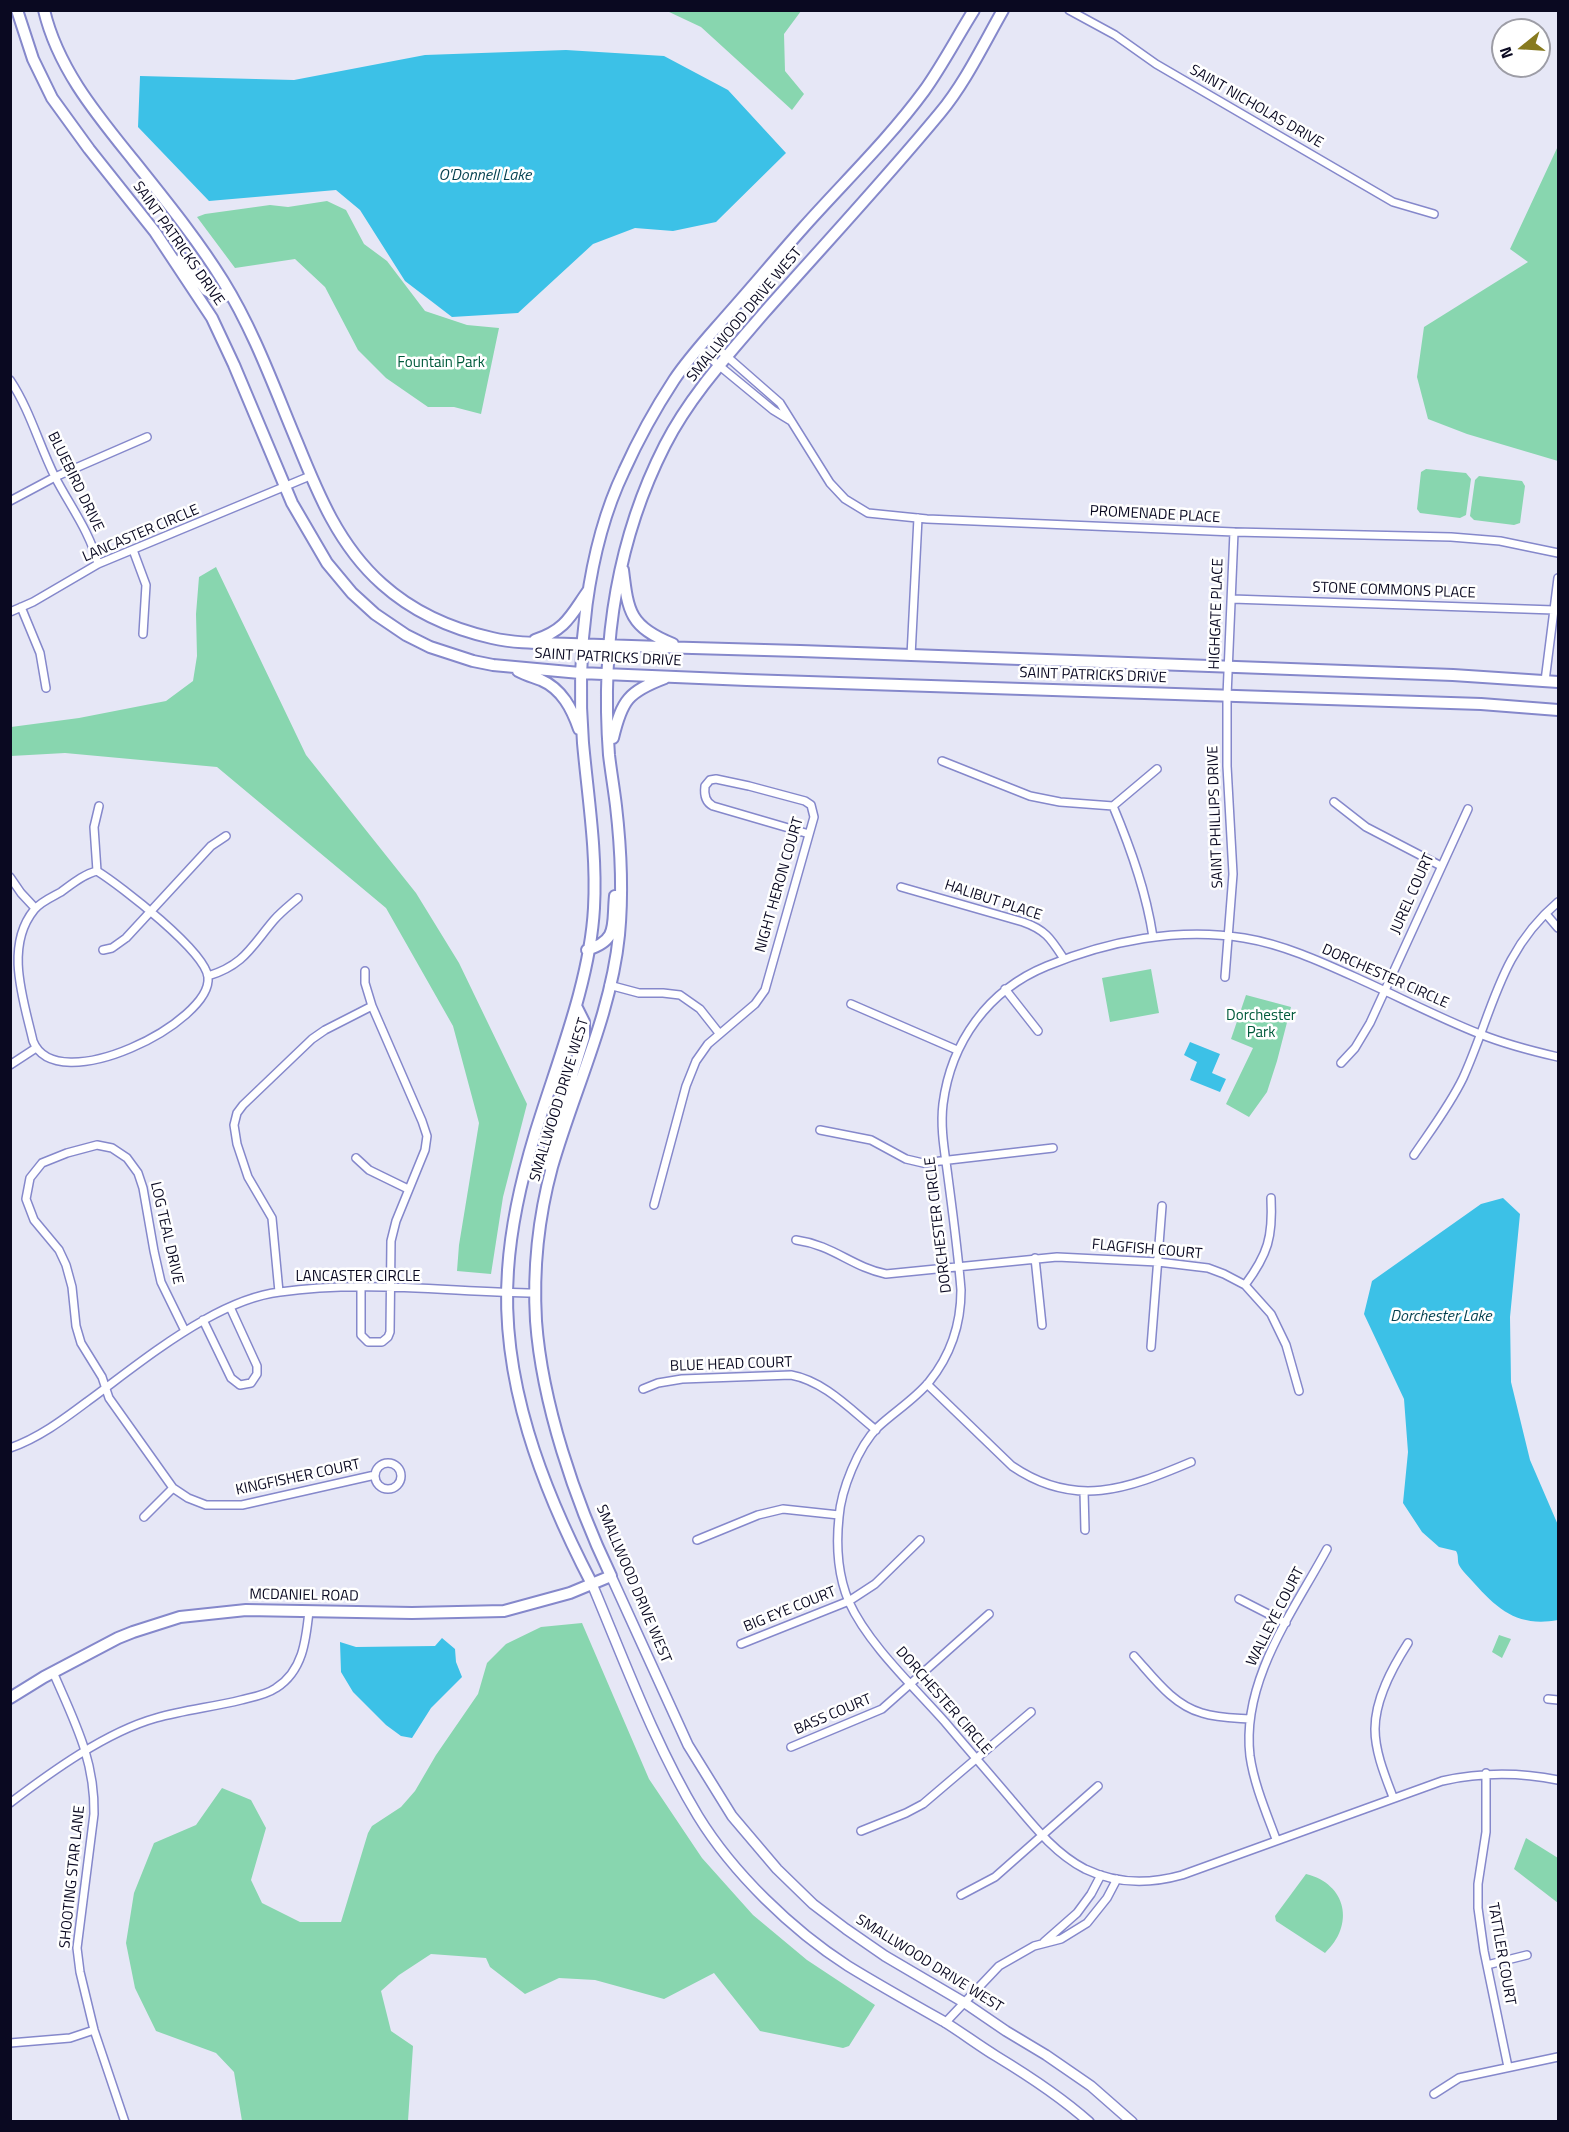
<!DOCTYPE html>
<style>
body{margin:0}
#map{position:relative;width:1569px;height:2132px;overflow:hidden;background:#e6e7f6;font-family:"Titillium Web",sans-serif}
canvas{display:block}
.frame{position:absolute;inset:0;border:12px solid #0a0921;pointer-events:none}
.north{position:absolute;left:1491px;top:18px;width:60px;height:60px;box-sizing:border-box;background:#fff;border:2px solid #9d9da6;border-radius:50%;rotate:252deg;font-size:16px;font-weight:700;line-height:24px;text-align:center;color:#0a0921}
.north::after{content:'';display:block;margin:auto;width:21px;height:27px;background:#877a1f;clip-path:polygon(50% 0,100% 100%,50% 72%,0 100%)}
</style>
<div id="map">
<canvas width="1569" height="2132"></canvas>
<div class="frame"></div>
<div class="north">N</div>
</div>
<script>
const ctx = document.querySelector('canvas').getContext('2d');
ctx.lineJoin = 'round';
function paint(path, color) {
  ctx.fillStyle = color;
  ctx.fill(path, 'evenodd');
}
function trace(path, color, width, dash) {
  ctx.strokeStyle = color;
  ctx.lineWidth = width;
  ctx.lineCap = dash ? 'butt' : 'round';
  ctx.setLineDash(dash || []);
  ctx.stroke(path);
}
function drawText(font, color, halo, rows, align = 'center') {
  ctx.font = font + ' "Titillium Web",sans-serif';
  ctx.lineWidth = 5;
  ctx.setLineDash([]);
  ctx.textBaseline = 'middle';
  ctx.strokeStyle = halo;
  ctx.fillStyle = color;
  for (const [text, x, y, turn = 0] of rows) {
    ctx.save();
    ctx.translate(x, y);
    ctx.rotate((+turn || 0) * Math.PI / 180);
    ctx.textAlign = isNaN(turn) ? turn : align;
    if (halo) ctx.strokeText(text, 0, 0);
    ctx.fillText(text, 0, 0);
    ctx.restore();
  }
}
paint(new Path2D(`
 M667 11H801L784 34 785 71 804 94 792 110 701 27Z
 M1558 146V461L1467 434 1428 419 1417 377 1424 327 1528 262 1510 249Z
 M327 201 346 210 364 244 387 261 425 311 467 325 499 328 481 414 454 407H428L386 378 358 350 325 287 295 259 235 268 197 217 205 214 270 205 288 207Z
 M1426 469 1466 473 1471 479 1466 515 1460 518 1420 513 1417 509 1421 472Z
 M1479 476 1522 481 1525 486 1520 523 1514 525 1474 520 1470 516 1475 480Z
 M216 567 306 755 416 893 459 963 527 1104 503 1197 491 1274 457 1271 459 1245 479 1123 453 1026 386 908 217 767 65 753 11 756V727L79 718 166 701 193 681 197 656 196 614 199 577Z
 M1151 969 1159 1013 1110 1022 1102 978Z
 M1246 995 1291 1007 1277 1061 1267 1092 1249 1117 1226 1104 1253 1048 1231 1039Z
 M582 1623 649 1779 702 1858 753 1915 807 1960 875 2005 849 2046 843 2048 760 2031 714 1973 664 1999 595 1980 559 1978 525 1994 490 1967 486 1958 431 1954 399 1975 381 1991 391 2031 413 2046 408 2121H242L234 2072 216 2053 156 2031 135 1988 126 1943 134 1893 154 1843 196 1825 222 1788 251 1800 266 1828 251 1880 262 1903 300 1922H341L368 1833 372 1826 401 1807 415 1791 436 1755 478 1694 487 1663 506 1644 541 1627Z
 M1499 1635 1511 1639 1502 1658 1492 1652Z
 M1526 1838 1558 1858V1903L1514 1869Z
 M1306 1874C1347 1884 1355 1925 1325 1953L1276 1921 1275 1916Z`), '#88d6af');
paint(new Path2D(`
 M566 50 664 56 728 90 786 153 716 222 673 231 635 228 593 244 518 313 452 317 405 281 360 210 336 190 209 201 138 127 140 76 294 80 425 55Z
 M1190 1042 1220 1054 1212 1073 1226 1079 1220 1092 1190 1080 1197 1062 1184 1055Z
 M1503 1198 1520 1214 1510 1317 1511 1382 1530 1460 1558 1525V1620C1519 1627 1499 1611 1474 1583 1469 1577 1462 1571 1459 1565 1457 1560 1459 1556 1456 1551L1439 1547 1422 1532 1403 1503 1408 1452 1404 1399 1364 1314 1372 1281 1481 1204Z
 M442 1638 455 1649 456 1662 462 1677 431 1708 412 1738 401 1736 386 1725 353 1692 341 1672 340 1642 356 1647 435 1646Z`), '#3cc1e7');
const minor = new Path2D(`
 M1069 10 1115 35 1156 64 1393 202 1434 214
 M707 339 780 403 830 483 845 499 868 513 927 519 1234 532 1451 537 1500 541 1558 553
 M699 349 773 410 791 421
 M10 380C30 410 39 445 55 477 70 506 90 532 98 564
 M10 501 55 477 147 437
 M133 550 146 585 143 634
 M1232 599 1554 610
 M21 607 40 653 46 688
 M10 612 33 602 98 564 310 476
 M911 656 918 518
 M1545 681 1558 578
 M942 761 1030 796 1060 802 1113 806C1131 849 1146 891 1153 937
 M1334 802 1366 827 1441 866
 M1113 806 1157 769
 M97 871C121 886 205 951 208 977 213 1022 56 1100 33 1041 24 1001 4 947 34 910 40 902 52 897 61 892 72 884 84 874 97 871Z
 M97 871 94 827 99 806
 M10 877 21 893 35 908
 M901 887 1023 922C1046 930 1051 939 1064 959
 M1546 914 1558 928
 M103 950 112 948 126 938 211 846 226 836
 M365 971V983L372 1006
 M208 976C244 965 251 947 274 920 281 912 290 905 298 898
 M1225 977 1233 874 1227 766V696L1234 532
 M609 985 639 993H663L680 995 700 1009 719 1033
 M1005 989 1038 1031
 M851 1004 957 1050
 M1558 1057C1532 1051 1505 1044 1480 1034 1442 1019 1405 1000 1368 983 1328 965 1287 945 1244 938 1178 927 1108 941 1047 966 988 990 951 1042 943 1104 940 1129 945 1153 948 1177 953 1215 958 1252 961 1290 961 1324 950 1356 929 1382 915 1399 894 1412 878 1427 858 1447 841 1490 839 1517 836 1545 838 1576 849 1602 868 1644 914 1687 945 1722 966 1747 988 1772 1010 1798 1032 1824 1054 1853 1085 1869 1116 1884 1150 1884 1182 1875L1442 1781C1482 1772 1518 1772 1558 1780
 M1341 1063 1355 1048 1370 1023 1468 809
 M10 1065 36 1048
 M820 1130 871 1140 906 1159 923 1163 1053 1148
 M1414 1155C1431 1130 1450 1105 1463 1078 1493 1012 1499 952 1558 902
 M356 1158 369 1170 408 1189
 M654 1205 686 1086 696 1061 708 1044 755 1004 765 990 814 817 811 805 805 801 749 786 716 779 710 780 705 786C704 794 705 802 713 806L809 834
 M796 1240C833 1245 852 1267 886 1274L1057 1257 1158 1262 1208 1268 1224 1274 1245 1285 1271 1314 1286 1345 1299 1391
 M1035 1258 1042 1325
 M1245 1285C1268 1254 1273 1237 1271 1198
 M279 1292 272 1218 248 1177 237 1144 234 1125 237 1113 243 1105 312 1039 325 1030 372 1006 422 1121 427 1136 425 1150 396 1221 391 1241 390 1332 388 1337 382 1342H368L361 1335V1288
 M203 1320 231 1378 240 1385 251 1383 257 1374V1366L230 1307
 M185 1331 161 1282 154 1251 143 1188 138 1173 127 1158 112 1148 97 1145 67 1153 42 1163 30 1178 26 1199 34 1220 59 1250 66 1265 72 1287 76 1326 81 1343 102 1377 109 1398 173 1488 188 1498 206 1505H242L375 1475
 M1151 1347 1162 1206
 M927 1384 1012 1466C1075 1509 1127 1489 1191 1462
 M643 1389 658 1383 682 1379 791 1375C824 1381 850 1409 876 1430
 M10 1448C39 1438 64 1419 88 1401 126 1373 163 1343 204 1320 227 1307 254 1295 280 1292 363 1280 452 1292 535 1293
 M375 1476a13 13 0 1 1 26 0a13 13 0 1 1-26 0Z
 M1084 1491 1085 1530
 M144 1517 173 1488
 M697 1540 758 1515 783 1509 839 1515
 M1239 1599 1286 1623
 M741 1644 849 1601 875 1584 920 1540
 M1134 1656C1154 1678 1173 1705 1202 1713 1217 1718 1234 1718 1249 1719
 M53 1672C74 1721 95 1759 94 1814L77 1948 80 1972 94 2030 125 2122
 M1548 1699 1558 1700
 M791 1747 882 1709 989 1614
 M1486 1773V1832L1478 1884V1908L1484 1951 1508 2067
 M1393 1797C1385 1776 1375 1752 1375 1729 1375 1699 1392 1668 1408 1643
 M10 1803C51 1772 106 1732 156 1718 184 1710 213 1707 241 1700 253 1697 266 1695 276 1688 303 1671 306 1640 309 1611
 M861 1831 906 1813 923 1804 1031 1712
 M1276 1839C1266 1812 1254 1784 1250 1756 1241 1681 1293 1612 1327 1549
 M961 1895 995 1877 1098 1786
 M1044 1942 1077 1913 1091 1894 1101 1875
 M1487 1965 1527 1955
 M945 2023 999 1966 1034 1946 1061 1939 1087 1923 1107 1898 1117 1879
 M10 2043 70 2038 94 2030
 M1434 2094 1459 2078 1558 2057`);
const tertiary = new Path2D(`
 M611 1576 688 1745 732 1816 777 1869 813 1904 846 1929 885 1956 965 2003 1006 2031 1046 2055 1091 2086 1132 2122
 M592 1584C624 1660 655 1745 698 1816 733 1873 792 1930 848 1966 879 1985 911 2003 943 2021 961 2032 978 2045 996 2056 1029 2076 1060 2096 1089 2122`);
const secondary = new Path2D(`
 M17 10 33 59 52 98 89 149 155 232 212 318 234 365 292 503 327 563 352 593 375 614 406 635 430 647 473 661 493 665 580 673 747 680 1481 704 1558 710
 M44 10C58 69 97 115 134 161 165 200 197 239 223 281 254 331 274 387 297 442 318 494 339 546 382 584 412 611 452 629 492 638 518 644 544 643 571 644 647 647 724 649 800 651 1018 658 1236 669 1453 675L1558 682
 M182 258 206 290 211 293 232 296
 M623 570C628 612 630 627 673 644
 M535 640C566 630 571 615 588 591
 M518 671C525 675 533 677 541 680 562 689 572 709 579 729
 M613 738C622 700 628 692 665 678
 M587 950C619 940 612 925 615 896
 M548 1165 550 1146 584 1037V1022L576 1006
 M592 1584C542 1488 500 1380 508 1270 511 1224 522 1177 535 1134 557 1062 590 982 594 908 597 852 588 798 583 743 576 657 586 550 624 471 638 440 655 409 674 380 690 356 710 335 729 313 754 285 778 256 803 228 843 183 888 140 924 91 942 66 957 37 974 10
 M10 1698 44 1677 118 1638 133 1632 180 1617 246 1610 412 1613 504 1611 570 1593 611 1576C575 1501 542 1403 536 1321 533 1270 539 1215 552 1167 574 1090 611 1015 619 935 623 892 621 849 616 806 614 789 611 772 609 755 601 648 616 541 665 445 690 396 728 355 763 314 822 247 883 182 940 113 965 83 983 45 1003 10`);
trace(minor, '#8588cb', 10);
trace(tertiary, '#8588cb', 12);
trace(secondary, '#8588cb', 14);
trace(minor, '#fff', 7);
trace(tertiary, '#fff', 9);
trace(secondary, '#fff', 10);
drawText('15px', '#0a0921', '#fff', [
 ["SAINT NICHOLAS DRIVE",1256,107,30],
 ["SAINT PATRICKS DRIVE",178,244,55],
 ["SMALLWOOD DRIVE WEST",745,315,-50],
 ["BLUEBIRD DRIVE",75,482,64],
 ["PROMENADE PLACE",1155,515,3],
 ["LANCASTER CIRCLE",141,534,-23],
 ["STONE COMMONS PLACE",1394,591,2],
 ["HIGHGATE PLACE",1217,614,-88],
 ["SAINT PATRICKS DRIVE",608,658,3],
 ["SAINT PATRICKS DRIVE",1093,676,2],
 ["SAINT PHILLIPS DRIVE",1216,817,-92],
 ["NIGHT HERON COURT",780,885,-74],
 ["JUREL COURT",1413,894,-66],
 ["HALIBUT PLACE",993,901,18],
 ["DORCHESTER CIRCLE",1385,977,24],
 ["SMALLWOOD DRIVE WEST",560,1100,-73],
 ["DORCHESTER CIRCLE",939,1225,-97],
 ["LOG TEAL DRIVE",166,1233,77],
 ["FLAGFISH COURT",1147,1250,5],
 ["LANCASTER CIRCLE",358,1277],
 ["BLUE HEAD COURT",731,1365,-2],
 ["KINGFISHER COURT",298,1478,-12],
 ["SMALLWOOD DRIVE WEST",633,1584,67],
 ["MCDANIEL ROAD",304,1596,1],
 ["BIG EYE COURT",790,1610,-22],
 ["WALLEYE COURT",1276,1617,-63],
 ["DORCHESTER CIRCLE",943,1701,49],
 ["BASS COURT",833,1715,-23],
 ["SHOOTING STAR LANE",73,1877,-84],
 ["TATTLER COURT",1501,1954,80],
 ["SMALLWOOD DRIVE WEST",929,1964,32]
]);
drawText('15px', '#005a3b', '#fff', [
 ["Fountain Park",441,363],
 ["Dorchester",1261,1016],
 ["Park",1261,1033]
]);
drawText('italic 16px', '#023f4e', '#fff', [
 ["O'Donnell Lake",485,176],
 ["Dorchester Lake",1441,1317]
]);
</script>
